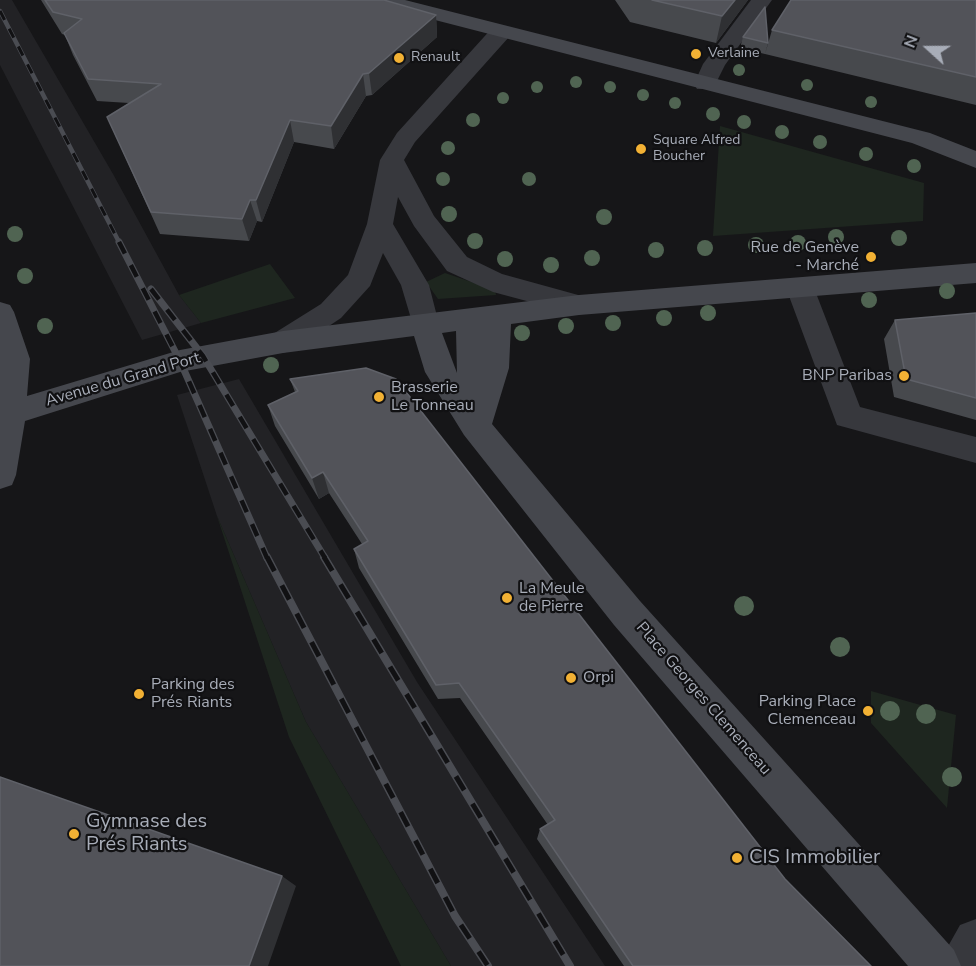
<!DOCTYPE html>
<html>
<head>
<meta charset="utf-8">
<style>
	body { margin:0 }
	#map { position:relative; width:976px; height:966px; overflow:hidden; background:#161618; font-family:"Nunito Sans",sans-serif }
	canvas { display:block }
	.north { position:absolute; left:898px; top:18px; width:60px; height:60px; -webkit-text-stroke:4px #111113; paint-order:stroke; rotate:291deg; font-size:16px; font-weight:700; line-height:24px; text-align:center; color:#a8adb8 }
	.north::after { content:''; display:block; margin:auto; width:21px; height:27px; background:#a8adb8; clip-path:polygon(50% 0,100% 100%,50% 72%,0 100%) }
</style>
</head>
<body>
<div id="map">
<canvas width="976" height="966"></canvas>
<div class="north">N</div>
</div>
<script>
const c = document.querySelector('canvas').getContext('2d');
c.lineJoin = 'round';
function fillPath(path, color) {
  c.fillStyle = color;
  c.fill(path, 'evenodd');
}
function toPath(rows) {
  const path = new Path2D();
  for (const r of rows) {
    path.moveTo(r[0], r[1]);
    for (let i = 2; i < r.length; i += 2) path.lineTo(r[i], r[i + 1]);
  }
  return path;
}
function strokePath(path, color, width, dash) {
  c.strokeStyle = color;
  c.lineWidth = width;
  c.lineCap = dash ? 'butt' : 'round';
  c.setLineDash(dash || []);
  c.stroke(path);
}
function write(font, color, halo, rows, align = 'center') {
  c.font = font + ' "Nunito Sans",sans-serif';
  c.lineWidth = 4.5;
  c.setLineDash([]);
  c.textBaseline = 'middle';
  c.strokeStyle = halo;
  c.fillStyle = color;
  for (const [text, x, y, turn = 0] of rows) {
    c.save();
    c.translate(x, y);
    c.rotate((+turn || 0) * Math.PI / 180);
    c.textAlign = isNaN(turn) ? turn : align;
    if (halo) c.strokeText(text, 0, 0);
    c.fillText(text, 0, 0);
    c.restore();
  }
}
fillPath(toPath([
	[0,0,12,0,113,174,179,295,201,323,142,340,0,65],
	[239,379,417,682,605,966,451,966,306,722,217,516,177,395]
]), '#222225');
fillPath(toPath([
	[720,126,924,183,923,221,713,236],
	[270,264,295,298,201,323,179,295],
	[445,273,495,290,496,295,438,299,426,282],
	[217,516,306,722,451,966,401,966,289,737],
	[871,691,956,715,947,808,871,723]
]), '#1e261f');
fillPath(toPath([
	[751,0,772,0,725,65,713,89,697,89,694,84,703,64,751,0],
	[501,26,509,27,512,32,509,37,415,142,404,160,434,216,467,257,502,274,589,298,593,305,589,312,579,315,493,292,447,271,414,226,398,197,393,224,429,285,439,324,435,332,425,335,415,332,401,285,383,253,370,286,341,318,293,350,283,353,273,350,268,342,273,334,321,304,348,275,367,224,380,160,397,133,493,27,501,26],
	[800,278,810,281,814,288,860,407,976,437,976,463,837,425,786,288,790,281,800,278],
	[976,919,976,966,937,966,960,925,976,919]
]), '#37383d');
fillPath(toPath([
	[370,0,405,0,930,133,976,151,976,168,912,143,373,4,370,0],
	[976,263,976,283,579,315,511,324,509,368,492,424,640,601,954,950,961,966,908,966,614,625,464,435,425,372,414,336,283,353,180,372,25,421,16,475,12,485,0,489,0,302,10,305,14,312,30,359,27,396,180,350,283,331,579,295,976,263],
	[456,331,457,373,442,333,456,331]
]), '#45474d');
const railFar2 = toPath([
	[0,11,120,244]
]);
const railFar1 = toPath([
	[119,242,180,361,267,558],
	[151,289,203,356,325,558]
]);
const rail = toPath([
	[267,557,455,916,488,966],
	[324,557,570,966]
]);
strokePath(railFar2, '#4a4c52', 4.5);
strokePath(railFar1, '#4a4c52', 7);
strokePath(rail, '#4a4c52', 8);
strokePath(railFar2, '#111113', 3, [10]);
strokePath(railFar1, '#111113', 4.5, [13]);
strokePath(rail, '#111113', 5, [16]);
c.fillStyle = '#506452';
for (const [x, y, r] of [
	[739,70,6],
	[576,82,6],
	[807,85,6],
	[537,87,6],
	[610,87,6],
	[643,95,6],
	[503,98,6],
	[871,102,6],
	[675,103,6],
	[713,114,7],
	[473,120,7],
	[744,122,7],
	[782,132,7],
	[820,142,7],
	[448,148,7],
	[866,154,7],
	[914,166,7],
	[443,179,7],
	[529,179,7],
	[449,214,8],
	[604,217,8],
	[15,234,8],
	[836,237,8],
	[899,238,8],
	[475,241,8],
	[798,243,8],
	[756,245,8],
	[705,248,8],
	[656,250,8],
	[592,258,8],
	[505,259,8],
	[551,265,8],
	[25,276,8],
	[947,291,8],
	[869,300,8],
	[708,313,8],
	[664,318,8],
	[613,323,8],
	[45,326,8],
	[566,326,8],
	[522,333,8],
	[271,365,8],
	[744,606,10],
	[840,647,10],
	[890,711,10],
	[926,714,10],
	[952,777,10]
]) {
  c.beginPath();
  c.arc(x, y, r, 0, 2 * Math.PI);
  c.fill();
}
fillPath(toPath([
	[41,0,384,0,436,15,437,37,372,95,366,96,334,149,294,142,262,222,257,221,249,241,160,234,107,117,129,103,97,101,73,55,65,35,62,34],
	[615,0,748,0,716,43,630,22],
	[976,0,976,105,765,54,772,30],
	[743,37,768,43,765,54,740,48],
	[976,313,976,420,894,397,884,339,895,320],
	[290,379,785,879,871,966,624,966,537,839,540,829,548,825,460,698,438,699,359,568,354,549,362,544,329,493,319,499,275,426,268,405,295,392]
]), '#47494d');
fillPath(toPath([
	[735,0,748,0,716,43,722,16],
	[436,15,437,37,372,95,369,73],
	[363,74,366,96,334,149,331,126],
	[290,120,294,142,262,222,256,200],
	[250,200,257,221,249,241,242,219],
	[323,472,329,493,319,499,312,478],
	[282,876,296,886,268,966,249,966]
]), '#2f3033');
const building = toPath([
	[45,0,384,0,436,15,369,73,363,74,331,126,290,120,256,200,250,200,242,219,151,212,107,117,161,84,88,79,64,33,82,19,53,12,45,0],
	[652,0,735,0,722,16,652,0],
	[791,0,976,0,976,77,772,30,791,0],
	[765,7,768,43,743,37,765,7],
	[976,313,976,398,906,379,895,320,976,313],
	[366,368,396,379,785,879,871,966,633,966,540,829,555,820,459,683,436,685,354,549,368,541,323,472,312,478,268,405,298,391,290,379,366,368],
	[0,777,282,876,249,966,0,966,0,777]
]);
fillPath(building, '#525359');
strokePath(building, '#5f6168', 1.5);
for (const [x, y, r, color] of [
	[696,54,6,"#f2b134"],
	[399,58,6,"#f2b134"],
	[641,149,6,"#f2b134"],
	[871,257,6,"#f2b134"],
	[904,376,6,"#f2b134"],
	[379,397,6,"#f2b134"],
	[507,598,6,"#f2b134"],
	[571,678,6,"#f2b134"],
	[139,694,6,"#f2b134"],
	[868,711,6,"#f2b134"],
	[74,834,6,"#f2b134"],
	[737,858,6,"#f2b134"]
]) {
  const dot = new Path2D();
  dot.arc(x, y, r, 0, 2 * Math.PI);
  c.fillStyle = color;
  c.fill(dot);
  strokePath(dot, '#111113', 2);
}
write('14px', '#a8adb8', '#111113', [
	["Verlaine",708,54],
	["Renault",411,58],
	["Square Alfred",653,141],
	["Boucher",653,157]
], 'left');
write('16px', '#a8adb8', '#111113', [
	["Rue de Genève",859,248,"right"],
	["- Marché",859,266,"right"],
	["BNP Paribas",892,376,"right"],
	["Brasserie",391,388],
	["Le Tonneau",391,406],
	["La Meule",519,589],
	["de Pierre",519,607],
	["Orpi",583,678],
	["Parking des",151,685],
	["Prés Riants",151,703],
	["Parking Place",856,702,"right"],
	["Clemenceau",856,720,"right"]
], 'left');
write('16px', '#a8adb8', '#111113', [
	["Avenue du Grand Port",123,380,-16],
	["Place Georges Clemenceau",703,699,49]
]);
write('20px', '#a8adb8', '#111113', [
	["Gymnase des",86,822],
	["Prés Riants",86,845],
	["CIS Immobilier",749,858]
], 'left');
</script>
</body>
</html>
